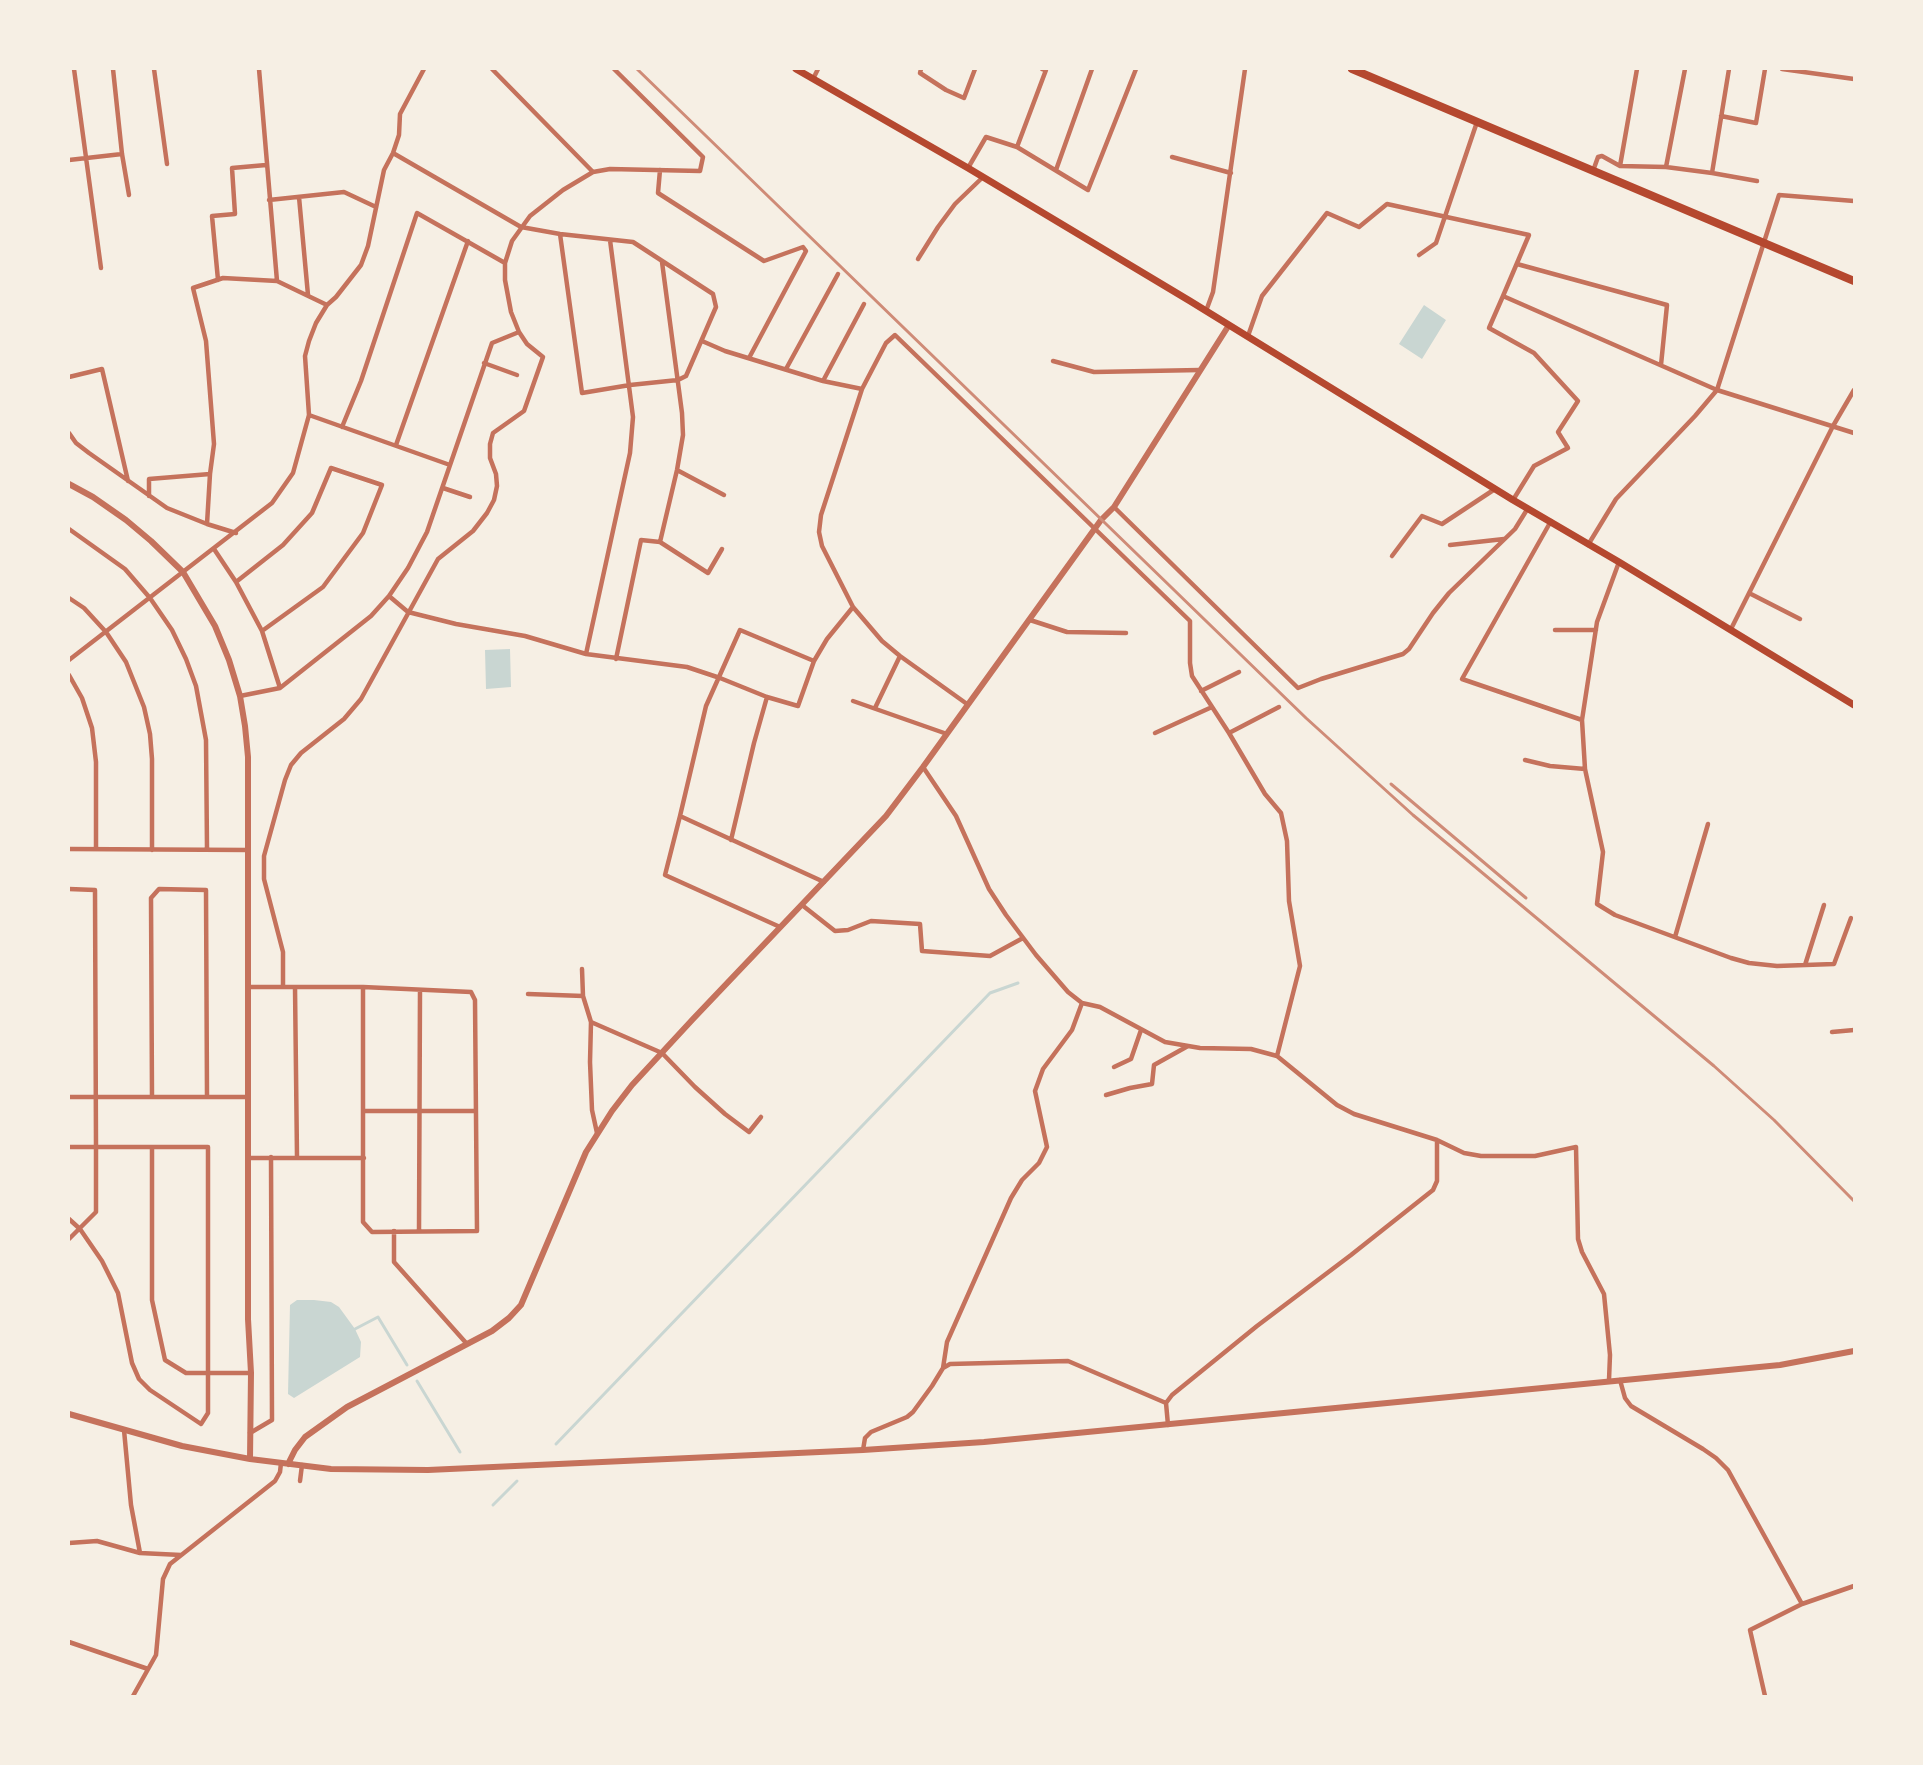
<!DOCTYPE html>
<html>
<head>
<meta charset="utf-8">
<style>
	body { margin:0 }
	#map { position:relative; width:1923px; height:1765px; overflow:hidden; background:#f6efe4; font-family:Spectral,serif }
	canvas { display:block }
	.frame { position:absolute; inset:0; border:70px solid #f6efe4; pointer-events:none }
</style>
</head>
<body>
<div id="map">
<canvas width="1923" height="1765"></canvas>
<div class="frame"></div>
</div>
<script>
const c = document.querySelector('canvas').getContext('2d');
c.lineJoin = 'round';
function fillPath(path, color) {
  c.fillStyle = color;
  c.fill(path, 'evenodd');
}
function toPath(rows) {
  const path = new Path2D();
  for (const r of rows) {
    path.moveTo(r[0], r[1]);
    for (let i = 2; i < r.length; i += 2) path.lineTo(r[i], r[i + 1]);
  }
  return path;
}
function strokePath(path, color, width, dash) {
  c.strokeStyle = color;
  c.lineWidth = width;
  c.lineCap = dash ? 'butt' : 'round';
  c.setLineDash(dash || []);
  c.stroke(path);
}
fillPath(toPath([
	[1424,305,1446,320,1422,359,1399,344],
	[510,649,511,687,486,689,485,650],
	[297,1300,314,1300,331,1302,339,1307,355,1329,361,1342,360,1357,294,1398,288,1394,290,1305]
]), '#c9d6d2');
strokePath(toPath([
	[355,1329,378,1317,407,1365],
	[417,1381,460,1452],
	[556,1444,990,993,1018,983],
	[493,1505,517,1481]
]), '#c9d6d2', 3);
strokePath(toPath([
	[74,69,101,268],
	[113,69,122,154,129,195],
	[154,69,167,164],
	[259,69,277,281],
	[492,69,593,172],
	[921,69,920,73,946,90,964,98,975,69],
	[1782,69,1854,79],
	[813,79,818,69],
	[1721,116,1756,123,1765,69],
	[1017,147,1088,190,1136,69],
	[393,153,521,227,560,234,633,242,713,294,716,307,686,376,678,380,630,385,582,393,560,234],
	[1172,157,1231,173],
	[69,160,122,154],
	[1620,166,1637,69],
	[1666,167,1712,173,1729,69],
	[968,168,986,137,1017,147,1046,70,1042,69],
	[660,170,658,193,764,261,803,247,806,251,749,358],
	[1056,170,1092,69],
	[1593,171,1598,157,1602,156,1620,166,1666,167,1685,69],
	[1712,173,1757,181],
	[299,197,308,295],
	[269,200,344,192,376,207],
	[610,240,633,417,630,453,586,654,687,667,720,678,767,697,798,706,814,661,827,639,853,607],
	[1419,255,1436,243,1477,122],
	[918,259,938,227,955,204,983,177],
	[505,263,512,241,530,216,563,190,593,172,610,169,700,171,703,157,614,69],
	[1517,264,1667,305,1661,365],
	[218,280,212,216,235,214,232,168,266,165],
	[1503,296,1489,328,1534,353,1578,401,1558,432,1568,448,1534,466,1513,500],
	[1206,311,1213,292,1245,69],
	[1248,336,1262,296,1327,213,1359,227,1387,204,1529,235,1503,296,1717,390,1854,433],
	[702,341,725,351,823,381,862,389],
	[1053,361,1094,372,1200,370],
	[484,363,517,375],
	[786,369,838,274],
	[69,377,102,369,128,481],
	[823,381,864,304],
	[309,415,450,465],
	[69,433,76,443,89,453,167,508,207,524,210,474,214,444,206,341,193,288,223,278,277,281,327,305],
	[396,445,468,241],
	[677,470,724,495],
	[443,488,470,497],
	[149,496,149,479,210,474],
	[1114,507,1298,688,1321,679,1403,654,1409,649,1433,613,1449,593,1515,529,1528,508],
	[1551,521,1462,679,1582,720],
	[207,524,236,533],
	[69,529,125,569,150,598,172,630,186,659,196,686,206,740,207,849],
	[660,542,708,573,722,549],
	[1450,545,1504,539],
	[1588,545,1616,499,1695,416,1717,390,1779,195,1854,201],
	[214,549,236,582,262,631,280,688],
	[1392,556,1422,516,1442,524,1495,489],
	[1619,562,1597,622,1582,720,1585,769,1603,852,1597,904,1615,915,1731,958,1749,963,1777,966,1834,964,1851,918],
	[236,582,283,545,312,513,331,468,382,485,363,533,323,587,262,631],
	[1749,593,1800,619],
	[389,596,408,612,456,624,525,636,586,654],
	[69,598,84,608,106,632,126,662,144,707,150,734,152,759,152,850],
	[1030,620,1067,632,1126,633],
	[1731,629,1833,426,1854,390],
	[1555,630,1596,630],
	[616,659,641,540,660,542,677,470,683,435,682,413,662,262],
	[69,660,272,503,293,473,309,415,305,356,309,341,316,323,327,305,336,297,361,265,368,246,384,170,393,153,399,135,400,114,424,69],
	[814,661,740,630,706,706,680,816,824,882],
	[69,675,82,698,92,728,96,762,96,849],
	[1201,691,1239,672],
	[240,696,280,688,371,616,389,596,408,568,427,532,492,343,519,332,511,312,505,280,505,263,417,213,361,381,342,427],
	[853,701,947,734],
	[967,704,900,656,882,641,853,607,822,546,819,532,821,515,862,389,886,343,895,335,1190,621,1190,663,1192,676,1229,733,1265,794,1281,813,1287,841,1289,901,1300,966,1277,1056],
	[875,708,900,656],
	[1155,733,1212,707],
	[1229,733,1279,707],
	[1525,760,1550,766,1585,769],
	[923,767,956,816,989,889,1006,915,1036,955,1068,992,1082,1003,1100,1007,1165,1042,1200,1048,1251,1049,1277,1056,1337,1105,1354,1114,1437,1140,1464,1153,1481,1156,1535,1156,1576,1147,1578,1239,1582,1252,1604,1294,1610,1355,1609,1380],
	[680,816,665,875,780,927],
	[731,840,754,743,767,697],
	[69,849,248,850],
	[69,889,95,890,96,1147,96,1212,69,1239],
	[802,905,835,931,848,930,871,921,920,924,922,951,990,956,1023,938],
	[1675,937,1708,824],
	[1805,965,1824,905],
	[582,969,583,996,591,1022,662,1053,695,1087,725,1114,749,1132,761,1117],
	[249,987,363,987,471,992,475,1000,477,1231,372,1232,363,1222,363,987],
	[283,987,283,952,264,879,264,856,285,780,291,765,301,753,344,719,361,699,438,559,473,531,487,513,494,500,497,486,496,474,490,458,490,444,493,433,524,411,543,357,527,344,519,332],
	[295,987,297,1157],
	[528,994,583,996],
	[591,1022,590,1062,592,1110,597,1133],
	[1832,1032,1854,1030],
	[1114,1067,1131,1059,1141,1030],
	[1106,1095,1130,1088,1152,1084,1154,1065,1188,1046],
	[69,1097,248,1097],
	[152,1097,151,898,159,889,206,890,207,1097],
	[363,1111,476,1111],
	[69,1147,208,1147,208,1413,201,1424,150,1390,139,1379,132,1363,118,1293,102,1261,80,1229,69,1219],
	[152,1147,152,1300,165,1360,186,1373,251,1373],
	[248,1158,364,1158],
	[394,1231,394,1262,467,1344],
	[419,1231,420,990],
	[943,1368,950,1364,1068,1361,1166,1403],
	[1620,1380,1625,1398,1631,1406,1703,1449,1716,1458,1728,1470,1802,1604],
	[1168,1425,1166,1403,1172,1395,1257,1326,1351,1255,1433,1190,1437,1181,1437,1140],
	[124,1430,131,1505,140,1553,181,1555],
	[250,1433,272,1420,271,1157],
	[863,1450,865,1438,871,1432,907,1417,913,1412,932,1386,943,1368,947,1342,1011,1198,1022,1180,1039,1163,1047,1147,1035,1091,1043,1069,1072,1030,1082,1003],
	[300,1481,302,1465],
	[69,1543,97,1541,140,1553],
	[69,1642,148,1669],
	[133,1696,156,1655,163,1579,170,1564,275,1481,280,1472,281,1463],
	[1765,1696,1750,1630,1802,1604,1854,1586]
]), '#c5725c', 4.5);
strokePath(toPath([
	[69,484,93,497,126,520,151,541,183,572,215,626,229,660,240,696,245,726,248,757,248,1319,251,1373,250,1459],
	[69,1414,182,1446,250,1459,331,1469,428,1470,863,1450,984,1442,1780,1365,1854,1351],
	[288,1464,295,1450,305,1437,347,1407,492,1331,509,1318,521,1305,586,1152,612,1111,632,1085,693,1019,886,816,923,767,1101,520,1114,507,1229,325]
]), '#c5725c', 6);
strokePath(toPath([
	[796,69,968,168,1190,301,1513,500,1619,562,1854,705]
]), '#b5482f', 7);
strokePath(toPath([
	[1352,69,1854,281]
]), '#b5482f', 8);
strokePath(toPath([
	[637,69,1306,718,1413,815,1714,1066,1774,1120,1854,1201],
	[1391,784,1526,898]
]), '#cf8b77', 3);
</script>
</body>
</html>
